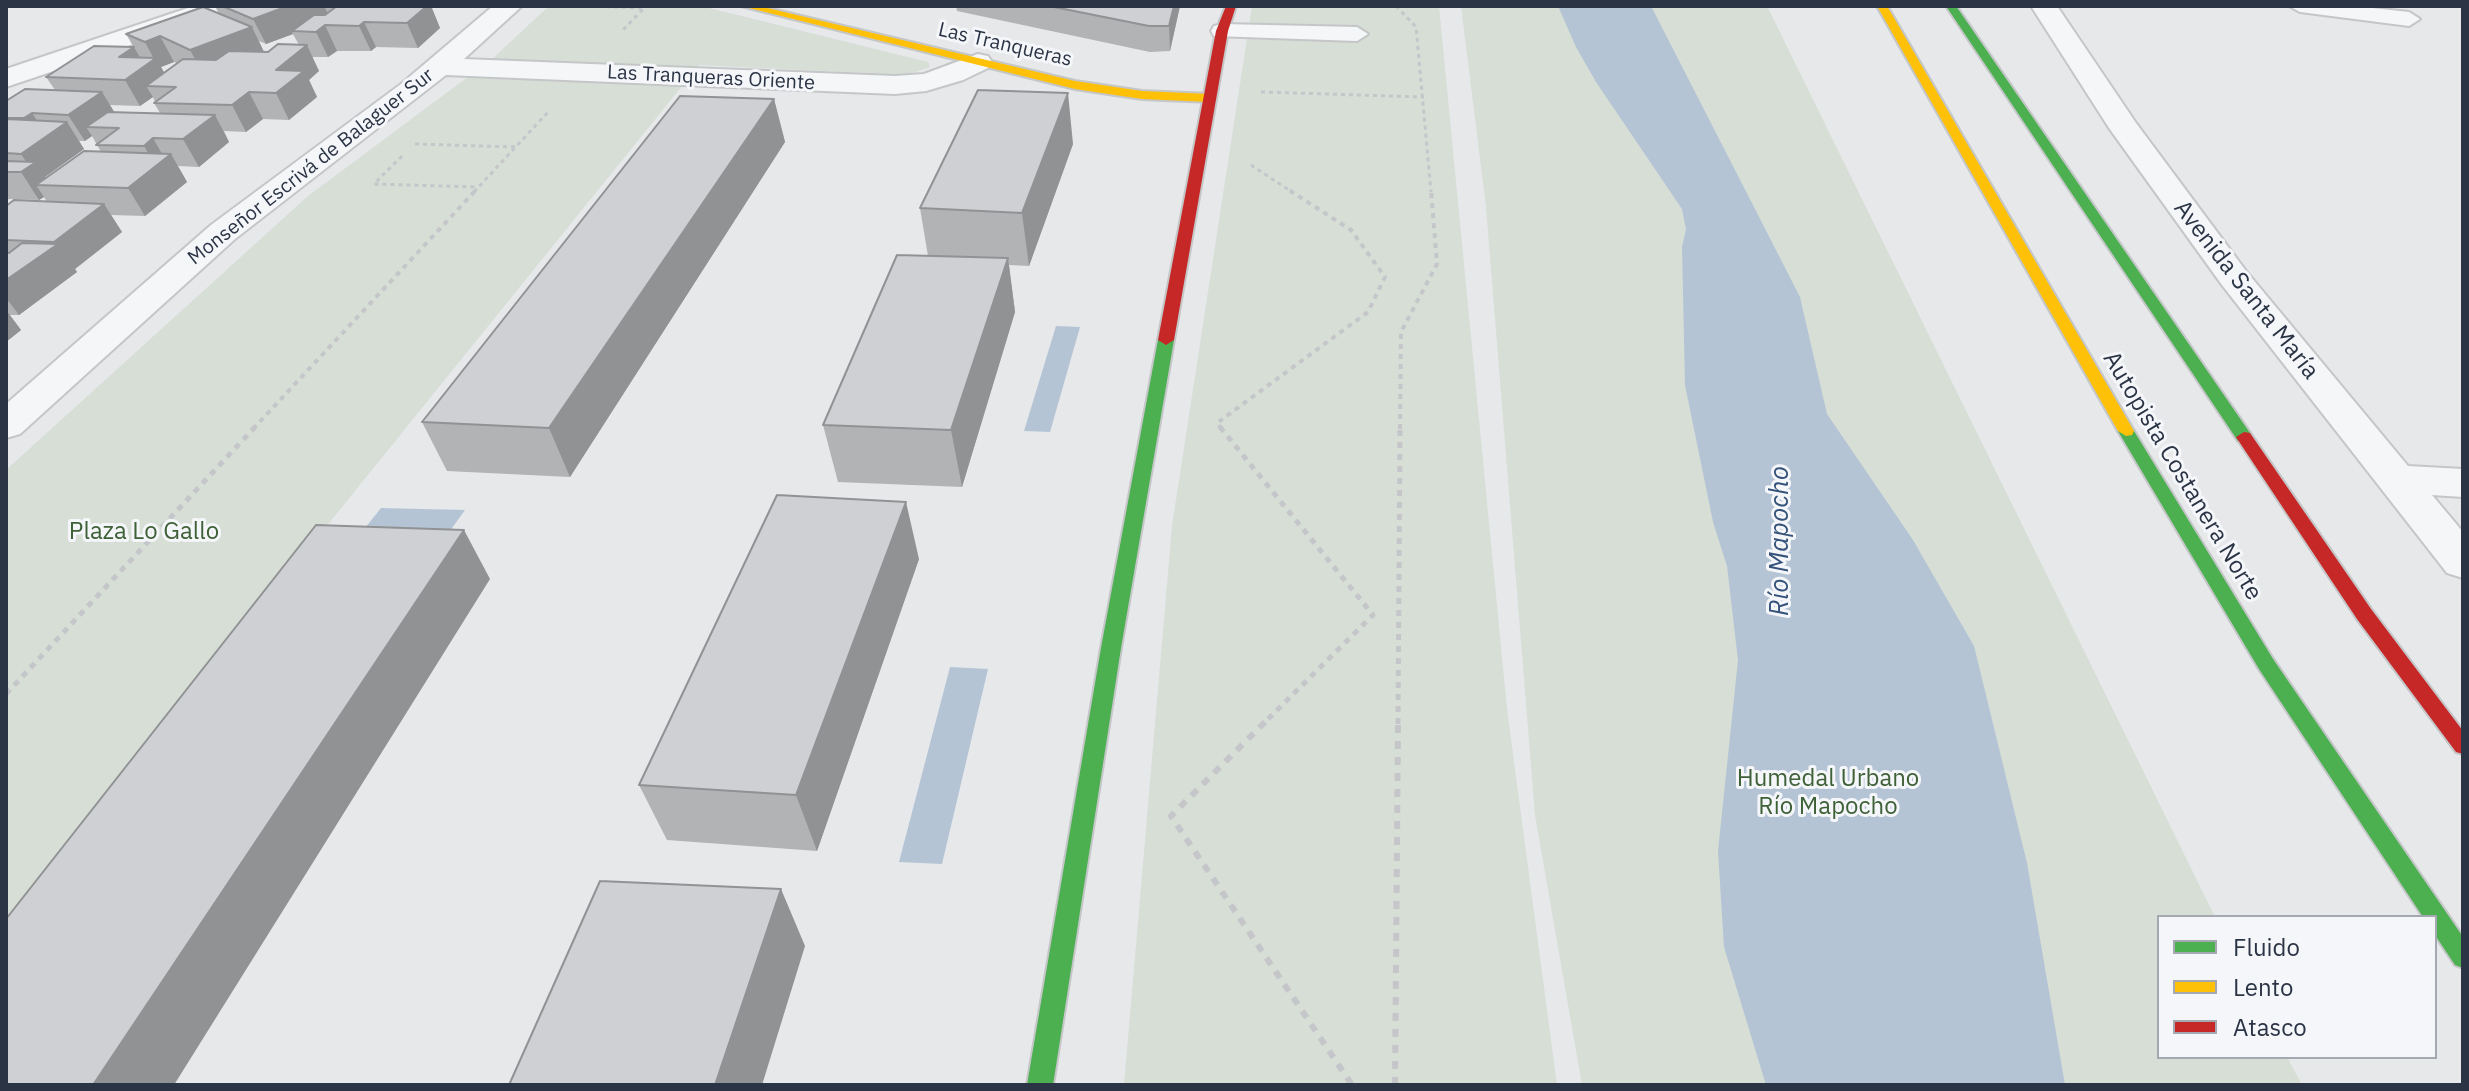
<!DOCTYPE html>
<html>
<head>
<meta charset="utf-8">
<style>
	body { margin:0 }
	#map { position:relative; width:2469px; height:1091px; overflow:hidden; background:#e6e8ea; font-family:"IBM Plex Sans",sans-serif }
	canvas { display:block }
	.frame { position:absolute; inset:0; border:8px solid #2b3445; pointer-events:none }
	.legend { position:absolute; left:2157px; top:915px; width:280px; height:144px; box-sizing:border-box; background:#f4f6f9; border:2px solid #a4a8b1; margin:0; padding:10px 14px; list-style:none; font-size:24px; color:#2b3445 }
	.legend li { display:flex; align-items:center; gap:16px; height:40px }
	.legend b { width:40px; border:2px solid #a4a8b1 }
</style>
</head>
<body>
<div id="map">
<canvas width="2469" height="1091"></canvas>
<div class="frame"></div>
<ul class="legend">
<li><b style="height:10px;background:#4caf50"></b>Fluido</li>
<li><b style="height:10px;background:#ffc107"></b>Lento</li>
<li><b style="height:10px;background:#c62828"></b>Atasco</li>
</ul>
</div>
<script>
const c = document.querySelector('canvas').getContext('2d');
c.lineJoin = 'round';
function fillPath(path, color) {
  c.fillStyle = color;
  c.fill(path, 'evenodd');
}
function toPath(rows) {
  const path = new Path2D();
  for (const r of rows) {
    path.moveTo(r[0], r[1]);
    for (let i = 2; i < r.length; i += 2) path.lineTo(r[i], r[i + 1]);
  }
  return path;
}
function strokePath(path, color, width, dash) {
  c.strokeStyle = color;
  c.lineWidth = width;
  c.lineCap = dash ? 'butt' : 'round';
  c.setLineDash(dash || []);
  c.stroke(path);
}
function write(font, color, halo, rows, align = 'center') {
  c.font = font + ' "IBM Plex Sans",sans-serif';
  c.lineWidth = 6;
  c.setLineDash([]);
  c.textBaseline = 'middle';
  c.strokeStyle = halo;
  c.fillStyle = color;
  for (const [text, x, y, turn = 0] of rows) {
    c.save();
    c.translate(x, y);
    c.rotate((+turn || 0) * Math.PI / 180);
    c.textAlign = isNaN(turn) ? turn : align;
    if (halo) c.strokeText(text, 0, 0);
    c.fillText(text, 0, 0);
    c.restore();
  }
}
fillPath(toPath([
	[549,6,701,6,928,62,930,67,906,75,699,65,6,923,6,470,308,196,492,59],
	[1252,6,1439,6,1507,709,1557,1085,1124,1085,1172,526],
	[1461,6,1767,6,2215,917,2159,917,2159,1057,2287,1057,2302,1085,1582,1085,1535,815,1486,207]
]), '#d6ded6');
fillPath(toPath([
	[1558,6,1651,6,1800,297,1827,414,1913,540,1974,646,2027,863,2065,1085,1766,1085,1724,947,1718,851,1738,660,1727,566,1713,522,1685,385,1682,247,1686,229,1682,209,1596,82,1576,47],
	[1056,326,1080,327,1050,432,1024,431],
	[381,508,465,510,447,535,361,533],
	[950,667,988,669,942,864,899,862]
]), '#b4c4d5');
const lane = toPath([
	[2289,6,2354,6,2409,12,2420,19,2409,26,2300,12,2289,6],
	[1222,24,1357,27,1368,34,1357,41,1214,36,1211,31,1214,26,1222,24]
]);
const street = toPath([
	[194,6,233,6,229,12,6,87,6,69,194,6],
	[493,6,522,6,464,59,895,76,924,74,978,54,988,56,992,62,988,68,963,80,926,91,895,94,446,75,235,239,20,434,6,438,6,404,211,225,401,84,493,6],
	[2031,6,2057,6,2136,123,2246,271,2408,466,2463,469,2463,497,2432,495,2463,532,2463,578,2447,573,2222,285,2109,128,2031,6]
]);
const fast = toPath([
	[1946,6,1956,6,2250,433,2252,437,2250,441,2238,441,1946,6],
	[1166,335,1174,340,1121,648,1053,1085,1027,1085,1101,648,1158,340,1166,335],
	[2126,426,2134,431,2273,659,2463,937,2463,968,2455,965,2435,935,2435,917,2423,917,2259,669,2118,431,2126,426]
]);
const slow = toPath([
	[741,6,759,6,1075,81,1142,91,1210,94,1216,98,1210,102,1142,99,1075,89,741,6],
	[1877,6,1887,6,2134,431,2132,435,2126,436,2118,431,1877,6]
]);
const jam = toPath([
	[1226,6,1236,6,1228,31,1174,340,1166,345,1158,340,1216,31,1226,6],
	[2244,432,2250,433,2371,609,2463,731,2463,754,2456,752,2357,619,2236,437,2244,432]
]);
strokePath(lane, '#c4c6c8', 4);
strokePath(street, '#c4c6c8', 4);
strokePath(fast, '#c4c6c8', 4);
strokePath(slow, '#c4c6c8', 4);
strokePath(jam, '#c4c6c8', 4);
strokePath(toPath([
	[590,6,644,8,622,31],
	[1396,6,1416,27,1431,192],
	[1261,92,1424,97],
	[415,144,516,147],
	[402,156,374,184,477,187],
	[1251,165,1292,192],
	[474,192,548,112]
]), '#c5c6ca', 3, [4, 4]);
strokePath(toPath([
	[253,429,476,190],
	[1222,429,1217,423,1368,312,1385,277,1351,230,1289,190],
	[1400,429,1401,332,1437,264,1431,190]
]), '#c5c6ca', 4, [5, 5]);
strokePath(toPath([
	[1220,427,1373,615,1263,724],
	[6,694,255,427],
	[1398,724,1400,427]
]), '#c5c6ca', 5, [6, 6]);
strokePath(toPath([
	[1265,722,1171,816,1352,1085],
	[1395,1085,1398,722]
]), '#c5c6ca', 6, [8, 8]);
fillPath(lane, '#f5f6f7');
fillPath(street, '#f5f6f7');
fillPath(fast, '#4caf50');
fillPath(slow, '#ffc107');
fillPath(jam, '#c62828');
fillPath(toPath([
	[215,6,455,6,453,7,432,8,440,28,418,48,376,47,371,51,337,51,328,57,312,57,319,71,309,80,317,97,289,120,263,119,246,132,224,131,229,142,199,167,178,166,187,182,145,216,111,215,122,232,75,269,77,272,19,315,10,315,21,330,6,342,6,206,47,202,44,197,39,200,9,199,6,201,6,101,55,90,46,77,134,47,140,58,126,34,219,14],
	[293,34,299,45,264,52,259,41,266,44],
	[174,62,177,63,164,73,161,67],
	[153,97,155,102,154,103,160,113,114,112,110,105,140,106],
	[92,136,101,152,46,178,45,177,84,149,79,141,85,141],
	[956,6,1180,6,1170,51,1150,52,957,11],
	[774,99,785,142,570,477,447,471,422,422],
	[1073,144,1029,266,1009,265,1015,312,962,487,838,482,823,425,928,256,920,208],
	[919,559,817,851,667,840,639,785]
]), '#b1b3b5');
fillPath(toPath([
	[288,6,324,6,331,19,292,31,293,34,266,44,253,19],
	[427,6,431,6,440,28,418,48,407,23],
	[1174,6,1180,6,1170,51,1169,26],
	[364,22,376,47,371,51,359,26],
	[325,25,337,51,328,57,316,32],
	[252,27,264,52,204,75,190,50],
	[160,36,174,62,161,67,171,84,146,86,153,97,140,106,125,80,119,57,134,47,145,66,154,59,145,42],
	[307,45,319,71,309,80,317,97,289,120,276,93,276,70],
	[102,92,118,118,86,127,92,136,85,141,68,115],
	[249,92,263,119,246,132,232,105],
	[1068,93,1073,144,1029,266,1022,213],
	[774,99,785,142,570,477,549,428],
	[32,113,47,136,67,122,84,149,45,177,52,186,36,185,44,197,39,200,21,172,29,166,21,154,39,141,24,118],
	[215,115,229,142,199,167,183,139],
	[153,138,165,159,171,154,187,182,145,216,128,188,156,166,144,146],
	[104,204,122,232,75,269,77,272,19,315,6,298,6,280,56,245,54,242],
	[1008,258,1015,312,962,487,951,430],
	[6,310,21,330,6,342],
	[906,502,919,559,817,851,796,795],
	[464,530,490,579,174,1085,93,1085],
	[781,889,805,946,762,1085,715,1085]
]), '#909294');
const building = toPath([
	[222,6,288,6,253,19,222,6],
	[337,6,427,6,407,23,364,22,359,26,325,25,316,32,292,31,314,15,325,15,337,6],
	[1049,6,1174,6,1169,26,1149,26,1049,6],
	[203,7,252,27,190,50,160,36,145,42,126,34,203,7],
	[278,44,307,45,276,70,304,71,276,93,249,92,232,105,154,103,176,87,146,86,183,59,216,60,229,51,268,52,278,44],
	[94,46,134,47,119,57,156,58,125,80,46,77,94,46],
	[25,89,102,92,68,115,32,113,24,118,6,118,6,101,25,89],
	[978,90,1068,93,1022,213,920,208,978,90],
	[680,96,774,99,549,428,422,422,680,96],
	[108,112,215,115,183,139,153,138,144,146,96,145,119,128,86,127,108,112],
	[6,119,67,122,21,154,6,153,6,119],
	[84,151,171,154,128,188,36,185,84,151],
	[6,161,36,162,21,172,6,172,6,161],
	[14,200,104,204,54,242,6,240,6,206,14,200],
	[22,243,58,244,6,280,6,252,9,253,22,243],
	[897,255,1008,258,951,430,823,425,897,255],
	[777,495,906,502,796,795,639,785,777,495],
	[316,525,464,530,93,1085,6,1085,6,919,316,525],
	[600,881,781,889,715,1085,509,1085,600,881]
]);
fillPath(building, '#ced0d3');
strokePath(building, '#909294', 2);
write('20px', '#2b3445', '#f4f6f9', [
	["Las Tranqueras",1005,45,13],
	["Las Tranqueras Oriente",711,78,3],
	["Monseñor Escrivá de Balaguer Sur",311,167,-38]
]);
write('24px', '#2b3445', '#f4f6f9', [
	["Avenida Santa María",2246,290,52],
	["Autopista Costanera Norte",2182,476,59]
]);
write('24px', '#3f6138', '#f4f6f9', [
	["Plaza Lo Gallo",144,532],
	["Humedal Urbano",1828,779],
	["Río Mapocho",1828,807]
]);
write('italic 26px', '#34527a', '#f4f6f9', [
	["Río Mapocho",1780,541,-90]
]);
</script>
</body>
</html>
